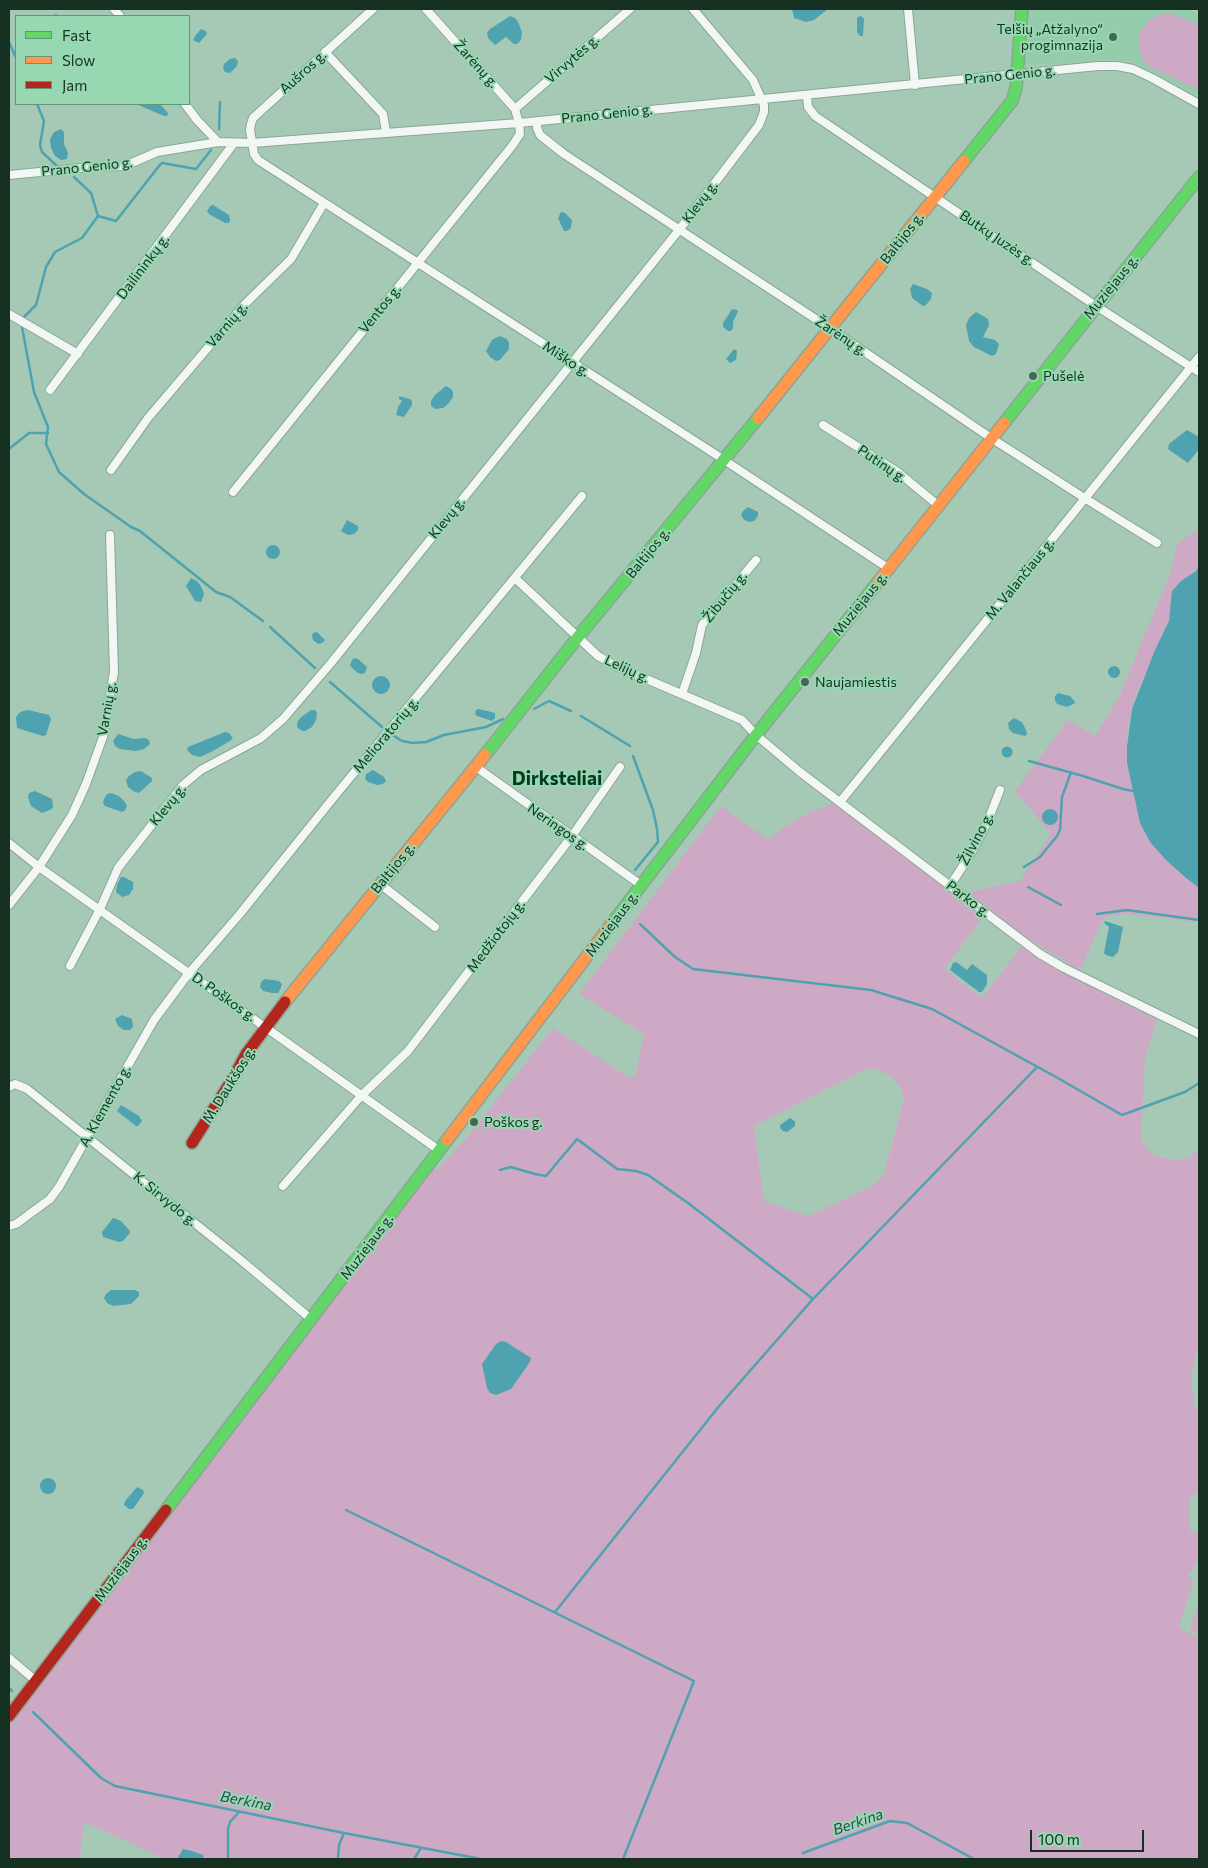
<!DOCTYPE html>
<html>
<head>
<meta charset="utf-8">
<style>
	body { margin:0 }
	#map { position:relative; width:1208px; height:1868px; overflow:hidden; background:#a6c9b5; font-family:Commissioner,sans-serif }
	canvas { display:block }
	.frame { position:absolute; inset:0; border:10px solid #163022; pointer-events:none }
	.legend { position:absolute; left:15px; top:15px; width:175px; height:90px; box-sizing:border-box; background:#97d8b2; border:1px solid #639578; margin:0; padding:6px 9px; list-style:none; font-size:15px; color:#163022 }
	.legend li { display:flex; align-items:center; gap:10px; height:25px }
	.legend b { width:25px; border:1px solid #639578 }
	.scale { position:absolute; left:1030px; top:1830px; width:114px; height:22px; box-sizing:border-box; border:2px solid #163022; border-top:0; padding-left:6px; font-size:15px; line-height:18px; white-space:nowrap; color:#163022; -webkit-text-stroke:4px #97d8b2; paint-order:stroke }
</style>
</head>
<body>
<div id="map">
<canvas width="1208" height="1868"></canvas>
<div class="frame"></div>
<ul class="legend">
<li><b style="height:6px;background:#63d668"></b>Fast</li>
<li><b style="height:6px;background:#ff974d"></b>Slow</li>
<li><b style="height:6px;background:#b3261e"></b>Jam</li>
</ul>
<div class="scale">100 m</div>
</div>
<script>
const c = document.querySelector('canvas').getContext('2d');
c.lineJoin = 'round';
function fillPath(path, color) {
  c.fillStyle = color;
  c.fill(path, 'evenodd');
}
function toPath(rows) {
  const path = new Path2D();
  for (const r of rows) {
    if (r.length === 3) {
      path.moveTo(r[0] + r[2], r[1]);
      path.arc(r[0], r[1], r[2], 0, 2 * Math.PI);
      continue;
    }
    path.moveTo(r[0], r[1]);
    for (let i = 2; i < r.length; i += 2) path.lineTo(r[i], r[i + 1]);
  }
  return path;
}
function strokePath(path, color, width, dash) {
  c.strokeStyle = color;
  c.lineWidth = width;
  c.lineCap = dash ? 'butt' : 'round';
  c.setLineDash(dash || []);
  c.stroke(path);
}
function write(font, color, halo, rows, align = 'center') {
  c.font = font + ' Commissioner,sans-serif';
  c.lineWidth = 4;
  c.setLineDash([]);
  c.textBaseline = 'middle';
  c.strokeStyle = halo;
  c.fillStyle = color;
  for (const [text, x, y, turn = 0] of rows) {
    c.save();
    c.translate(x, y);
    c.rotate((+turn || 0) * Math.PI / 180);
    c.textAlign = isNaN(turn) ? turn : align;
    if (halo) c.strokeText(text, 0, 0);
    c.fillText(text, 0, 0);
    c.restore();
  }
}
fillPath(toPath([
	[1029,9,1187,9,1199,15,1199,96,1133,62,1119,60,1023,65]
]), '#94ccac');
fillPath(toPath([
	[1162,14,1172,14,1199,25,1199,90,1150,67,1142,59,1138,42,1139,34,1148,21],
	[1199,528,1199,566,1196,571,1181,581,1172,591,1169,621,1134,700,1128,725,1127,763,1140,823,1150,842,1185,877,1199,888,1199,922,1126,914,1104,917,1080,970,1027,939,966,893,1020,881,1051,834,1015,791,1068,720,1095,736,1119,697,1170,574,1178,543],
	[834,803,984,916,944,969,982,998,1023,945,1041,958,1062,972,1157,1020,1145,1058,1141,1140,1151,1154,1175,1161,1189,1158,1199,1148,1199,1346,1195,1357,1191,1380,1194,1405,1199,1414,1199,1491,1189,1498,1190,1533,1199,1531,1199,1560,1188,1575,1193,1582,1179,1628,1199,1638,1199,1859,204,1859,203,1855,188,1849,181,1851,177,1859,158,1859,159,1856,84,1822,80,1859,9,1859,9,1725,299,1345,431,1168,436,1171,465,1140,553,1028,628,1077,632,1077,636,1073,644,1034,579,994,721,806,768,840,783,828,808,813],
	[867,1069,876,1069,890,1076,899,1085,904,1098,884,1175,874,1185,808,1216,764,1201,754,1126],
	[1199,1602,1199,1634,1198,1635,1190,1630]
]), '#cea9c6');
fillPath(toPath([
	[792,9,828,9,814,20,806,22,794,18],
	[510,16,515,18,518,22,522,32,521,40,517,44,514,44,506,37,495,45,488,38,487,33,490,29],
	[860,16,864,18,863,36,860,36,857,32,857,18],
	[201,29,206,31,207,34,199,43,193,40,195,36],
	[235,58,238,61,237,66,230,73,225,72,223,68,224,64,230,59],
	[136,104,160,104,168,113,167,116,164,116],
	[61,129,64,132,64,144,68,153,67,159,61,160,55,156,51,148,50,139,54,132],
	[213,205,229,215,230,220,229,223,225,223,209,214,207,211,210,206],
	[561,212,565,213,572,220,571,228,567,231,564,231,558,218],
	[913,284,927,289,932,293,931,299,926,305,923,306,912,298,910,289],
	[732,309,737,310,738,311,733,322,733,328,731,331,728,331,723,327,723,323],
	[976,312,988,319,989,325,983,337,995,340,999,344,996,354,992,356,974,347,969,341,966,325,969,318],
	[500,336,507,339,509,343,509,349,500,360,496,361,490,357,486,351,492,340],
	[734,349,737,351,736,360,730,363,726,359],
	[446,386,451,389,453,392,453,397,449,403,443,408,435,409,431,406,431,401,435,395],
	[399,396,410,399,412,401,412,405,404,417,396,415,398,407,402,401,399,399],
	[1187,430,1199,437,1199,449,1188,463,1168,449,1169,444],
	[748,507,758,512,758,516,754,521,750,522,744,520,741,515,743,511],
	[347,520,358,526,358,530,354,534,348,535,341,531],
	[273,552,7],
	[1199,566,1199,888,1185,877,1166,860,1150,842,1140,823,1127,763,1127,747,1132,709,1155,650,1169,621,1172,591,1181,581,1196,571],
	[191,578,197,581,202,588,204,594,201,602,195,601,186,586],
	[317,632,325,640,322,643,318,644,313,640,312,636,313,633],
	[354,658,358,659,367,667,365,673,361,674,358,673,350,666,352,660],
	[1114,672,6],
	[381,685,9],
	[1058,693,1070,696,1075,702,1075,703,1067,707,1057,704,1055,700,1055,696],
	[479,709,495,713,495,718,492,721,477,716,475,714,476,710],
	[28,710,49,715,51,719,46,735,43,736,17,728,16,717,20,712],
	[311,710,315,710,317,713,316,720,312,727,305,731,302,731,297,727,297,723,300,718],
	[1014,718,1022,722,1026,730,1027,734,1025,736,1013,733,1009,729,1008,723],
	[225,732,229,733,233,738,230,741,211,752,200,757,192,755,187,750,188,747],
	[118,734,134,739,145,738,149,740,150,744,144,749,136,751,120,749,115,746,113,741],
	[1007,752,5.5],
	[373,770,384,777,386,781,383,784,377,785,368,782,365,779,366,774],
	[141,771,152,778,152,781,139,793,133,791,128,787,126,780,129,776,135,772],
	[35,791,52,799,53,806,52,809,42,813,31,806,28,797,29,793],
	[111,793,119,796,125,802,127,806,125,810,122,812,105,806,103,803,104,799,107,794],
	[1050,817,8],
	[121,877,124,877,133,882,133,889,129,895,122,897,116,892,117,885],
	[1105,921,1123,927,1118,952,1113,957,1106,955,1104,953,1109,927,1104,923],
	[956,962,967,970,972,964,987,975,987,984,982,992,979,992,950,970,953,963],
	[265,979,279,981,282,984,280,990,278,993,272,993,263,991,260,987,261,982],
	[122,1015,132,1019,133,1027,130,1030,124,1030,118,1026,115,1019],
	[121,1105,139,1116,142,1121,138,1126,136,1126,117,1111],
	[790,1118,795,1121,795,1126,787,1132,783,1131,780,1128,780,1125],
	[113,1218,121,1221,130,1231,130,1233,123,1241,119,1242,103,1237,102,1232],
	[111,1290,135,1290,139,1292,139,1296,131,1304,113,1306,107,1303,104,1298,106,1294],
	[501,1341,506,1342,531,1358,530,1362,511,1389,496,1395,490,1393,487,1388,482,1364,496,1344],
	[48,1486,8],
	[137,1487,143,1490,144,1493,133,1509,129,1509,124,1505,125,1501],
	[183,1849,192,1851,203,1855,204,1859,177,1859]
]), '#4fa2af');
strokePath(toPath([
	[55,16,56,15],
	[9,42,16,58],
	[37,104,44,121,40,145,42,152,57,166],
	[219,129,220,102],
	[98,216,116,221,159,166,162,163,196,169,211,150],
	[24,317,36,305,46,267,55,252,82,238,98,216,91,193,74,177],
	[22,327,34,392,48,427,46,444,59,472,84,494,131,527,140,531,216,592,230,597,263,621],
	[9,449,29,433,48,433],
	[270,627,315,668],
	[330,682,382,727],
	[534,709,549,701,571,711],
	[581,716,630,746],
	[391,734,402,741,413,743,426,742,444,735,486,727,503,719],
	[633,756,653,810,657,829,658,842,635,870],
	[1029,761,1083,776,1123,789,1133,791],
	[1024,867,1040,857,1057,836,1060,830,1062,797,1071,772],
	[1028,887,1061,905],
	[1097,914,1127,910,1199,920],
	[640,924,675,957,693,969,871,990,932,1009,1056,1077,1122,1115,1185,1092,1199,1083],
	[500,1170,511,1167,535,1174,546,1176,577,1139,617,1169,636,1171,648,1175,688,1203,813,1299,1037,1067],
	[346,1510,694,1681,623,1859],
	[555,1612,720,1405,813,1299],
	[9,1688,12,1691],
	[33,1712,101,1778,115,1786,344,1833,481,1859],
	[803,1853,890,1821,907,1823,974,1859],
	[228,1859,228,1829,230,1822,239,1812],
	[338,1859,339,1845,344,1833],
	[414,1859,421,1848]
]), '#4fa2af', 2.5);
const street = toPath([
	[114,9,120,16],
	[373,9,253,118,251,124,250,130,254,154,258,160,715,454,888,568],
	[908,9,915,85],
	[325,52,383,114,386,132],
	[807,95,808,107,815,116,1096,306,1199,372],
	[185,104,197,120,218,142],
	[515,109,630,9],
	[537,121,537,128,540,135,564,154,831,329,991,438,1086,499,1157,543],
	[9,175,91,167,125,166,157,152,218,142,252,143,519,123,1098,66,1117,66,1133,69,1152,78,1199,104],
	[9,314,78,354],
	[50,390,234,143],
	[823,425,899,473,939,506],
	[111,470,148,418,245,304,291,259,324,203],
	[233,492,512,146,520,134,519,123,515,109,426,9],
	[515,578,598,656,616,666,742,720,756,735,800,772,1040,954,1064,968,1199,1034],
	[682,694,696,653,702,625,756,560],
	[476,767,641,885],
	[840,802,1199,357],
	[9,843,39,867,440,1151],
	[380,884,435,927],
	[950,886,973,850,987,823,1000,790],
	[9,905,39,867,72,815,86,784,103,737,114,672,110,535],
	[70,966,100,909,118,868,183,785,201,770,261,738,283,719,331,663,572,363,679,230,759,125,764,112,764,105,753,80,693,9],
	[9,1087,15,1084,27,1089,242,1261,311,1319],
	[283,1186,361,1096,408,1051,572,836,620,767],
	[9,1226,16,1224,50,1199,59,1187,154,1020,189,973,239,915,334,797,582,496],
	[9,1658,36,1681]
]);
const fast = toPath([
	[964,161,1012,101,1016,88,1022,9],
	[1004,423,1199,177],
	[485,755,578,637,758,418],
	[610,926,756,735,878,582],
	[166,1510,447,1140]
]);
const slow = toPath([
	[758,418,964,161],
	[878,582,1004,423],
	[285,1002,485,755],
	[447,1140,610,926]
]);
const jam = toPath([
	[192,1143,232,1080,246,1054,285,1002],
	[9,1716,166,1510]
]);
strokePath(street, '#8aa696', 10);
strokePath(fast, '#8aa696', 14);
strokePath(slow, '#8aa696', 14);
strokePath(jam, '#8aa696', 14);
strokePath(street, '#f2f7f4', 8);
strokePath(fast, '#63d668', 11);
strokePath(slow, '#ff974d', 11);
strokePath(jam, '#b3261e', 11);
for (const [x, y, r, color] of [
	[1113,37,5,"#486655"],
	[1033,376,5,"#486655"],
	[805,682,5,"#486655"],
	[474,1122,5,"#486655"]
]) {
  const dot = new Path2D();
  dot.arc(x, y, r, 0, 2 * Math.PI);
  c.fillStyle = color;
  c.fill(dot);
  strokePath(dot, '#97d8b2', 2);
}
write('14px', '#163022', '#97d8b2', [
	["Telšių „Atžalyno“",1103,29,"right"],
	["progimnazija",1103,45,"right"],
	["Pušelė",1043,376],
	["Naujamiestis",815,682],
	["Poškos g.",484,1122]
], 'left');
write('14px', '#163022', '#97d8b2', [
	["Virvytės g.",572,59,-41],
	["Žarėnų g.",476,64,48],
	["Aušros g.",303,72,-42],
	["Prano Genio g.",1010,75,-6],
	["Prano Genio g.",607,114,-6],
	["Prano Genio g.",87,167,-6],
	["Klevų g.",700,202,-53],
	["Baltijos g.",902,238,-52],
	["Butkų Juzės g.",997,238,34],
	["Dailininkų g.",143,267,-53],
	["Muziejaus g.",1111,287,-51],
	["Ventos g.",380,309,-51],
	["Varnių g.",227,325,-49],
	["Žarėnų g.",841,336,34],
	["Miško g.",566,359,33],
	["Putinų g.",882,464,34],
	["Klevų g.",447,518,-51],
	["Baltijos g.",648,553,-51],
	["M. Valančiaus g.",1020,579,-51],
	["Žibučių g.",725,597,-51],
	["Muziejaus g.",860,604,-51],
	["Lelijų g.",627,669,25],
	["Varnių g.",107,709,-80],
	["Melioratorių g.",386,735,-50],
	["Klevų g.",168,805,-51],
	["Neringos g.",558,827,35],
	["Žilvino g.",976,839,-62],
	["Baltijos g.",393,868,-51],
	["Parko g.",968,899,37],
	["Muziejaus g.",612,924,-53],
	["Medžiotojų g.",496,936,-53],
	["D. Poškos g.",224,997,35],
	["M. Daukšos g.",229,1085,-58],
	["A. Klemento g.",105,1106,-61],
	["K. Sirvydo g.",165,1199,39],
	["Muziejaus g.",367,1247,-53],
	["Muziejaus g.",121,1569,-53]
]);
write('italic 15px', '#2c4b53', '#97d8b2', [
	["Berkina",246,1801,11],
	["Berkina",858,1822,-19]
]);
write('bold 19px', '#043922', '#97d8b2', [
	["Dirksteliai",557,779]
]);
</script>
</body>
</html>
